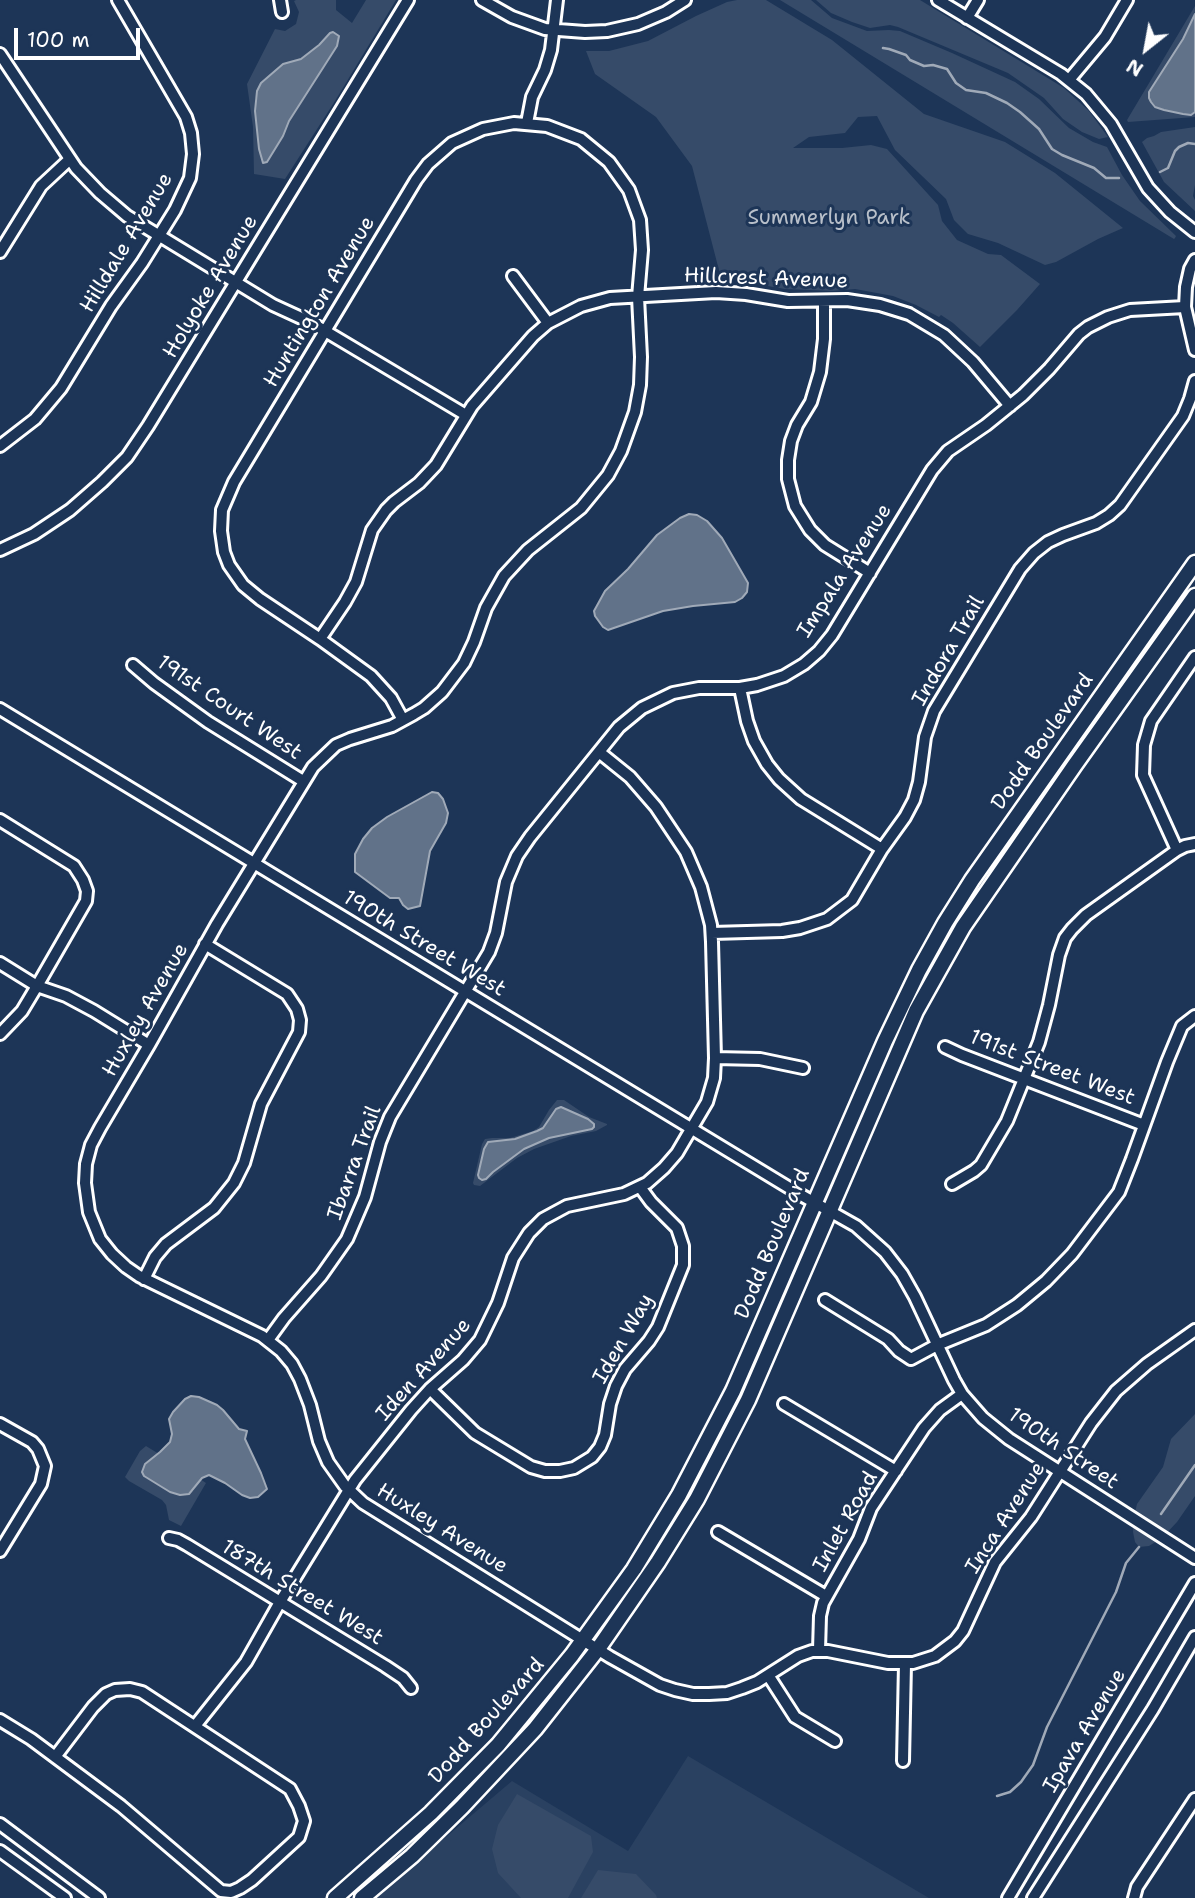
<!DOCTYPE html>
<html>
<head>
<meta charset="utf-8">
<style>
	body { margin:0 }
	#map { position:relative; width:1195px; height:1898px; overflow:hidden; background:#1d3557; font-family:"Shantell Sans",sans-serif }
	canvas { display:block }
	.north { position:absolute; left:1111px; top:14px; width:70px; height:70px; -webkit-text-stroke:5px #1d3557; paint-order:stroke; rotate:211deg; font-size:19px; font-weight:700; line-height:28px; text-align:center; color:#fff }
	.north::after { content:''; display:block; margin:auto; width:24px; height:32px; background:#fff; clip-path:polygon(50% 0,100% 100%,50% 72%,0 100%) }
	.scale { position:absolute; left:14px; top:28px; width:126px; height:32px; box-sizing:border-box; border:4px solid #fff; border-top:0; padding-left:9px; font-size:21px; line-height:24px; white-space:nowrap; color:#fff; -webkit-text-stroke:5px #1d3557; paint-order:stroke }
</style>
</head>
<body>
<div id="map">
<canvas width="1195" height="1898"></canvas>
<div class="north">N</div>
<div class="scale">100 m</div>
</div>
<script>
const c = document.querySelector('canvas').getContext('2d');
c.lineJoin = 'round';
function fillPath(path, color) {
  c.fillStyle = color;
  c.fill(path, 'evenodd');
}
function toPath(rows) {
  const path = new Path2D();
  for (const r of rows) {
    path.moveTo(r[0], r[1]);
    for (let i = 2; i < r.length; i += 2) path.lineTo(r[i], r[i + 1]);
  }
  return path;
}
function strokePath(path, color, width, dash) {
  c.strokeStyle = color;
  c.lineWidth = width;
  c.lineCap = dash ? 'butt' : 'round';
  c.setLineDash(dash || []);
  c.stroke(path);
}
function write(font, color, halo, rows, align = 'center') {
  c.font = font + ' "Shantell Sans",sans-serif';
  c.lineWidth = 6;
  c.setLineDash([]);
  c.textBaseline = 'middle';
  c.strokeStyle = halo;
  c.fillStyle = color;
  for (const [text, x, y, turn = 0] of rows) {
    c.save();
    c.translate(x, y);
    c.rotate((+turn || 0) * Math.PI / 180);
    c.textAlign = isNaN(turn) ? turn : align;
    if (halo) c.strokeText(text, 0, 0);
    c.fillText(text, 0, 0);
    c.restore();
  }
}
fillPath(toPath([
	[688,1756,929,1898,374,1898,512,1781,628,1851]
]), '#2a4161');
fillPath(toPath([
	[296,0,336,0,336,10,352,23,366,0,396,0,335,101,285,179,254,174,253,127,247,84,275,29,285,31,296,24,299,12,294,1],
	[325,37,339,41,289,121,283,136,267,162,261,160,255,100,261,83,283,64,301,59,312,51],
	[737,0,766,0,832,40,924,114,1005,142,1055,173,1123,228,1098,239,1056,262,1045,265,998,243,968,234,954,220,946,199,895,150,877,116,858,117,845,133,809,137,793,148,842,148,871,145,887,149,938,205,942,221,957,240,988,254,1001,255,1040,284,1017,310,980,347,953,323,941,315,939,317,916,305,893,296,855,289,833,291,785,289,745,282,745,280,721,278,692,166,656,117,595,74,586,51,609,51,648,41,696,16,727,2],
	[780,0,811,0,832,18,867,31,889,30,900,31,952,53,1015,82,1039,99,1069,128,1093,142,1107,147,1122,175,1140,201,1176,236,1175,238,1174,239,1169,236],
	[816,0,920,0,1064,88,1089,111,1108,137,1099,139,1082,132,1063,119,1044,98,1008,73,898,27,890,25,870,28,852,22,831,13],
	[1195,6,1195,14,1183,39,1149,92,1163,110,1183,114,1191,115,1195,112,1195,117,1128,122,1127,120],
	[1195,127,1195,185,1193,196,1195,200,1195,211,1164,182,1142,142,1147,138,1154,136,1161,132],
	[557,1100,564,1100,589,1117,607,1124,607,1125,596,1131,571,1136,534,1149,517,1158,480,1186,474,1185,473,1183,482,1144,485,1139,492,1138,510,1138,533,1131,539,1127,549,1110],
	[561,1107,579,1116,591,1129,549,1138,520,1150,493,1172,478,1175,484,1149,487,1142,515,1139,537,1131,543,1128,556,1109],
	[1195,1414,1195,1496,1177,1522,1162,1538,1149,1546,1139,1547,1135,1542,1133,1532,1134,1517,1137,1504,1163,1467,1171,1439],
	[146,1446,159,1454,143,1468,142,1472,146,1478,170,1492,193,1491,200,1479,206,1483,181,1526,169,1520,166,1505,162,1500,129,1481,125,1477,140,1451],
	[517,1794,591,1836,593,1852,568,1898,521,1898,498,1873,492,1849,498,1825],
	[598,1870,636,1874,656,1895,657,1898,581,1898]
]), '#364b69');
const water = toPath([
	[1195,14,1195,112,1191,115,1183,114,1164,110,1155,107,1151,102,1149,98,1149,92,1183,39,1195,14],
	[333,32,339,36,337,46,289,121,283,136,267,162,263,163,259,149,255,111,257,91,261,83,283,64,301,59,319,45,330,33,333,32],
	[689,514,697,515,707,521,722,538,748,583,747,592,742,598,735,602,693,606,663,611,608,630,603,627,595,616,594,611,605,591,628,569,657,535,680,518,689,514],
	[432,792,438,793,443,799,448,813,446,823,430,851,420,906,408,909,403,905,399,898,390,898,355,872,355,854,363,839,372,828,387,817,432,792],
	[561,1107,588,1119,594,1124,594,1127,592,1129,549,1138,524,1149,493,1172,486,1179,482,1180,479,1178,478,1175,484,1149,488,1142,515,1139,537,1131,543,1128,556,1109,561,1107],
	[191,1396,199,1397,217,1405,223,1410,239,1429,247,1431,245,1439,261,1473,267,1489,258,1497,250,1498,242,1495,225,1483,209,1475,202,1478,189,1494,180,1495,170,1492,144,1476,142,1472,145,1464,160,1452,170,1442,172,1434,169,1419,173,1412,185,1399,191,1396]
]);
fillPath(water, '#617289');
strokePath(water, '#a0aab8', 2);
strokePath(toPath([
	[883,48,889,49,906,55,910,60,924,66,933,65,947,69,956,83,966,90,986,93,1007,103,1020,112,1039,129,1052,149,1062,155,1094,168,1106,178,1119,178],
	[1160,172,1168,168,1175,151,1179,147,1188,143,1195,144],
	[1161,1514,1195,1465],
	[997,1796,1010,1792,1021,1782,1033,1765,1047,1727,1116,1592,1126,1563,1139,1547]
]), '#a0aab8', 2.5);
const minor = toPath([
	[280,0,282,12],
	[482,0,512,17,545,29,585,32,607,31,638,24,666,12,685,0],
	[938,0,1061,74,1086,94,1111,124,1148,188,1170,212,1195,232],
	[967,18,978,0],
	[0,54,76,168,100,193,127,216,273,305,310,322,466,415],
	[1069,80,1105,37,1127,0],
	[527,123,532,97,545,70,551,50,557,0],
	[0,252,41,186,70,159],
	[1195,260,1190,269,1186,287,1185,307,1195,350],
	[513,276,548,323],
	[824,301,824,339,820,372,811,402,797,425,791,441,788,460,788,479,795,506,810,530,825,545,870,573],
	[0,446,35,419,61,388,111,306,142,263,175,210,190,178,193,154,191,133,186,117,118,0],
	[0,550,34,534,70,510,102,482,127,457,148,426,408,0],
	[320,639,345,602,356,582,372,530,386,510,394,502,419,483,436,465,472,406,533,336,548,323,581,306,610,298,716,292,746,294,788,301,847,300,880,305,909,314,944,335,973,362,1010,406],
	[133,665,154,683,208,722,303,781],
	[740,688,747,721,754,741,767,764,779,779,801,799,882,849],
	[0,709,801,1195,856,1226,885,1252,902,1274,915,1297,954,1380,962,1394,983,1418,1009,1439,1195,1558],
	[403,720,391,698,371,676,320,639,260,599,243,585,229,565,224,552,221,531,222,510,234,482,416,180,428,164,452,143,483,129,514,123,547,126,581,139,609,162,629,190,640,220,642,250,638,297,641,357,640,385,635,412,621,451,608,475,581,508,528,550,504,576,486,608,474,642,464,663,442,692,424,708,414,714,392,726,350,739,336,745,313,767,217,924,149,1045,100,1128,91,1145,86,1164,85,1183,89,1212,100,1239,112,1254,126,1267,139,1276,262,1336,281,1351,292,1364,300,1379,310,1405,319,1441,328,1462,345,1486,363,1503,610,1657,660,1685,675,1690,693,1694,709,1694,727,1693,742,1688,757,1682,798,1656,812,1651,828,1651,888,1663,913,1663,935,1656,955,1641,963,1631,995,1562,1031,1517,1091,1423,1116,1391,1147,1364,1195,1330],
	[0,820,74,866,83,880,87,891,86,901,37,986,22,1011,0,1034],
	[1177,850,1143,775,1144,745,1151,721,1195,657],
	[712,933,782,931,800,928,827,919,852,900,882,849,905,817,914,800,919,782,925,737,934,711,1020,569,1034,553,1048,542,1063,535,1096,523,1109,515,1120,505,1183,416,1190,399,1195,381],
	[0,963,37,986,66,996,94,1011,149,1045],
	[945,1047,962,1055,1144,1125],
	[715,1058,760,1059,803,1068],
	[952,1184,974,1171,981,1165,1007,1121,1039,1042,1049,1005,1059,955,1065,938,1072,929,1086,915,1177,850,1185,846,1195,844],
	[144,1279,155,1257,166,1244,214,1208,234,1183,244,1163,261,1104,299,1032,300,1020,297,1009,287,994,205,944],
	[825,1300,888,1339,899,1351,911,1359,937,1345,986,1325,1017,1305,1046,1281,1072,1254,1119,1192,1132,1159,1167,1062,1182,1026,1195,1016],
	[268,1340,284,1318,321,1276,347,1239,365,1197,380,1142,390,1117,489,952,496,933,506,882,517,856,530,837,619,727,642,708,673,693,699,688,740,688,757,685,784,676,804,664,819,651,832,635,932,470,948,451,986,425,1023,395,1049,369,1079,334,1088,327,1108,317,1130,310,1185,307],
	[430,1389,475,1433,531,1467,545,1471,560,1471,574,1468,592,1457,600,1447,605,1435,610,1404,616,1386,625,1369,649,1341,658,1327,683,1265,683,1246,677,1228,651,1202,640,1187],
	[784,1404,896,1471],
	[0,1424,32,1442,38,1449,45,1466,41,1484,0,1551],
	[718,1532,826,1596],
	[169,1538,178,1540,187,1545,385,1666,403,1678,411,1688],
	[819,1650,820,1616,823,1603,859,1539,871,1508,924,1428,940,1410,962,1394],
	[768,1675,795,1717,835,1741],
	[0,1720,31,1739,121,1806,221,1891,231,1892,240,1888,252,1880,299,1837,304,1821,299,1806,290,1789,142,1692,130,1689,115,1690,106,1694,93,1707,55,1757],
	[195,1726,246,1662,280,1602,355,1480,411,1410,430,1389,463,1360,480,1340,498,1303,513,1258,529,1233,543,1219,567,1206,624,1194,647,1183,664,1168,677,1153,707,1102,714,1078,715,1058,712,942,711,925,701,887,686,852,656,807,630,777,599,752],
	[903,1761,905,1664],
	[0,1824,99,1898],
	[0,1851,65,1898],
	[1008,1898,1195,1583],
	[1033,1898,1153,1709,1195,1637],
	[1134,1898,1137,1887,1195,1799]
]);
const major = toPath([
	[335,1898,431,1813,498,1745,572,1655,634,1569,679,1495,733,1391,885,1041,919,970,945,923,972,880,1195,563],
	[362,1898,412,1856,462,1807,535,1729,598,1649,658,1562,697,1499,748,1400,916,1011,963,927,1074,766,1195,596]
]);
strokePath(minor, '#fff', 16);
strokePath(major, '#fff', 19);
strokePath(minor, '#1d3557', 10);
strokePath(major, '#1d3557', 14);
write('21px', '#b9c0ca', '#1d3557', [
	["Summerlyn Park",829,219]
]);
write('21px', '#fff', '#1d3557', [
	["Hilldale Avenue",127,243,-59],
	["Hillcrest Avenue",766,279,2],
	["Holyoke Avenue",211,287,-59],
	["Huntington Avenue",320,302,-59],
	["Impala Avenue",845,571,-57],
	["Indora Trail",949,651,-60],
	["191st Court West",229,708,34],
	["Dodd Boulevard",1043,742,-55],
	["190th Street West",424,944,31],
	["Huxley Avenue",146,1010,-60],
	["191st Street West",1052,1068,21],
	["Ibarra Trail",355,1163,-70],
	["Dodd Boulevard",773,1244,-67],
	["Iden Way",624,1339,-60],
	["Iden Avenue",424,1370,-48],
	["190th Street",1063,1449,34],
	["Inca Avenue",1006,1518,-57],
	["Inlet Road",846,1522,-61],
	["Huxley Avenue",442,1529,32],
	["187th Street West",302,1593,31],
	["Dodd Boulevard",487,1721,-48],
	["Ipava Avenue",1085,1731,-59]
]);
</script>
</body>
</html>
